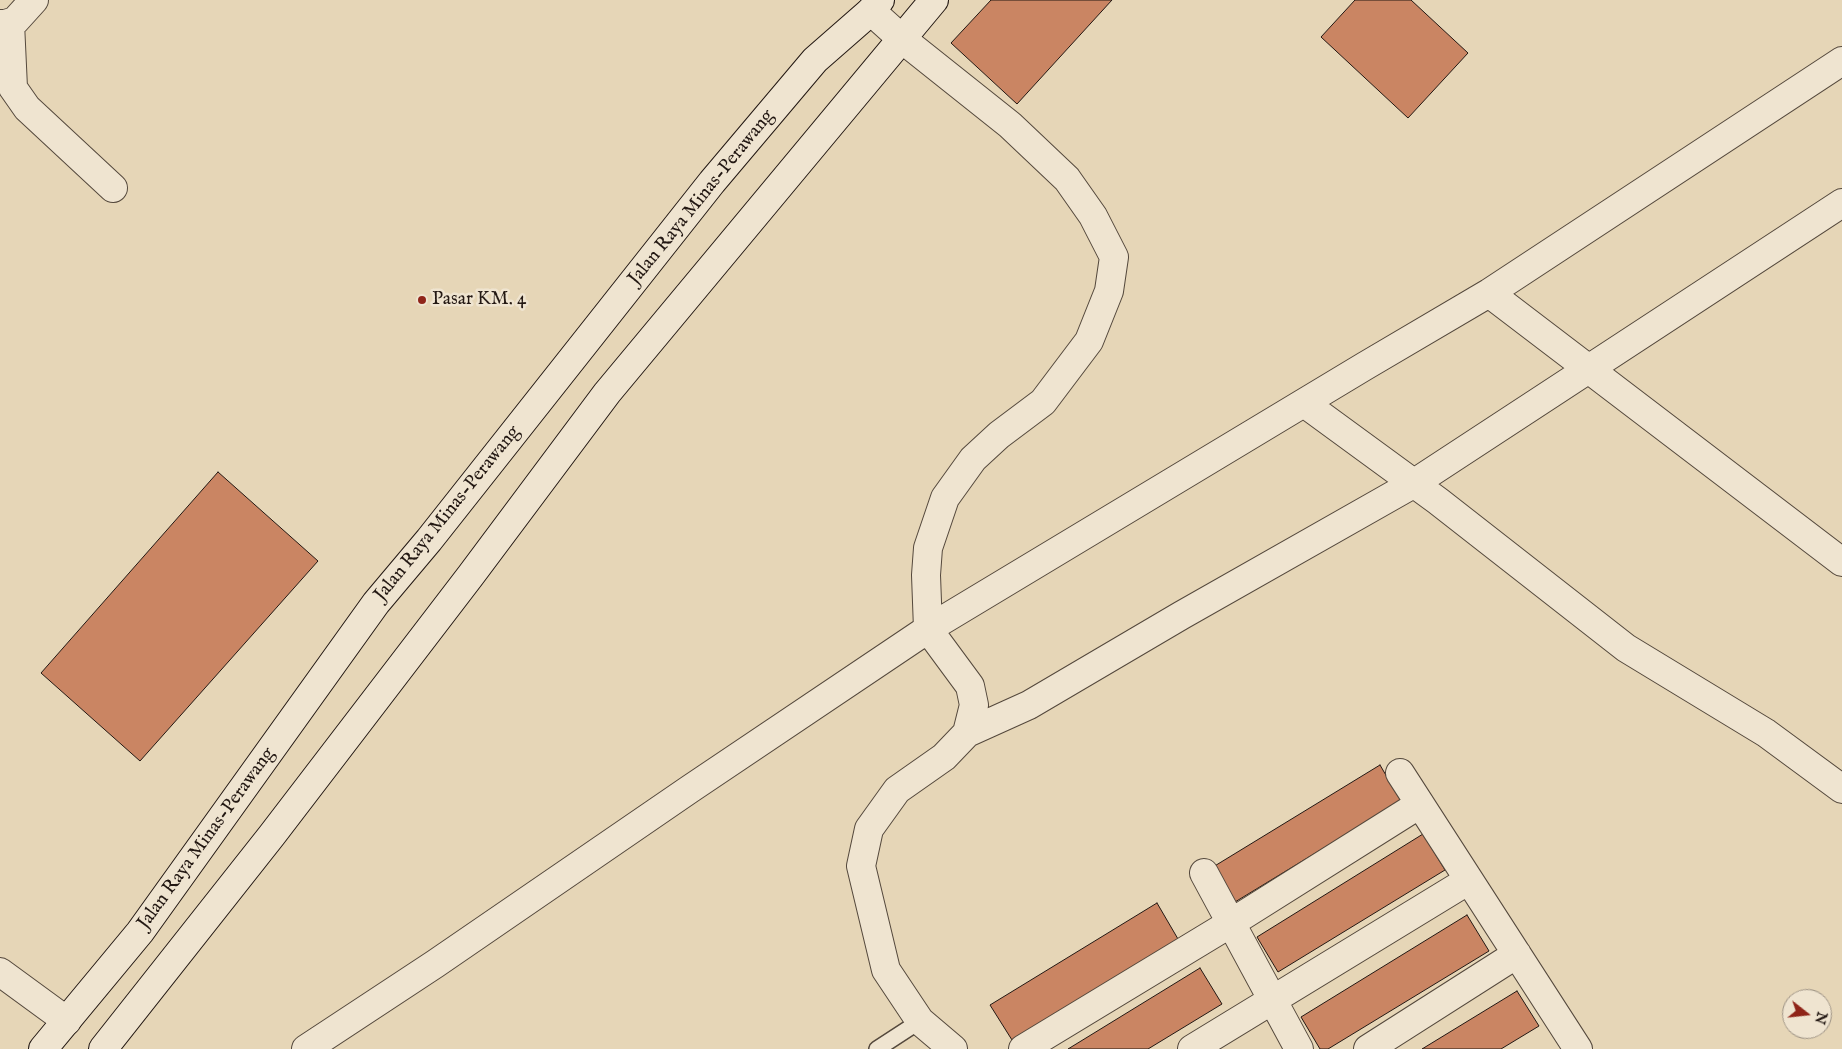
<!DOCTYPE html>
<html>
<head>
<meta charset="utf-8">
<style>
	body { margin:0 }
	#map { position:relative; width:1842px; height:1049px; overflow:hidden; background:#e6d6b7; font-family:"IM FELL English",serif }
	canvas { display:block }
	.north { position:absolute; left:1782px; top:989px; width:50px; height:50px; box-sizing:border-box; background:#efe4d0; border:1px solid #9d9284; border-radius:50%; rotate:106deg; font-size:14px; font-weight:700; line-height:20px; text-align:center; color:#231813 }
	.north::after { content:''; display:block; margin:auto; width:18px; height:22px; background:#8f2418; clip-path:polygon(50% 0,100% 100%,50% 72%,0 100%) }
</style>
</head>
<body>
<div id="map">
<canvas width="1842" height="1049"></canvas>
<div class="north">N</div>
</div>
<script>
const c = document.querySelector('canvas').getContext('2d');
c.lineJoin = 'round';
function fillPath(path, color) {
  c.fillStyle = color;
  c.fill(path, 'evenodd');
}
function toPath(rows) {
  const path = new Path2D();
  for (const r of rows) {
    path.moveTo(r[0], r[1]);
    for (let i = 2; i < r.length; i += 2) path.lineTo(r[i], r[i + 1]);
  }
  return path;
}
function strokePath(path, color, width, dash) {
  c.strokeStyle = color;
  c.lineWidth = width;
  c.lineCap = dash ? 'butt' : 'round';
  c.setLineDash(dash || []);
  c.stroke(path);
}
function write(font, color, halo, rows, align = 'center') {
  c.font = font + ' "IM FELL English",serif';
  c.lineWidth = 5;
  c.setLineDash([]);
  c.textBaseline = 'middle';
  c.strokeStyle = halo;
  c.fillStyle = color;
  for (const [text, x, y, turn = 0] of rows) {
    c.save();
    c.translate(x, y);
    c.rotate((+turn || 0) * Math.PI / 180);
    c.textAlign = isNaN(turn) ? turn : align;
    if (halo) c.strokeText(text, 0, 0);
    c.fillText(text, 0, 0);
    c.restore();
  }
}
const building = toPath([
	[991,0,1112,0,1017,104,951,43,991,0],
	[1355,0,1411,0,1468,53,1408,118,1321,37,1355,0],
	[218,472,318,561,140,761,41,673,218,472],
	[1380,765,1401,801,1235,902,1213,867,1380,765],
	[1423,834,1445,870,1278,972,1257,937,1423,834],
	[1157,903,1178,939,1012,1040,990,1005,1157,903],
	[1467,915,1489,951,1328,1049,1320,1049,1301,1017,1467,915],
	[1200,968,1222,1004,1148,1049,1068,1049,1200,968],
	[1517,991,1539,1026,1501,1049,1422,1049,1517,991]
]);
fillPath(building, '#ca8563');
strokePath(building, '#231813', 1);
const service = toPath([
	[877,1049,920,1021]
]);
const minor = toPath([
	[871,11,902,39,1010,125,1067,179,1093,216,1114,257,1109,291,1089,341,1043,402,999,435,973,459,945,498,928,548,926,575,928,629,970,686,974,705,967,733,944,757,897,790,869,829,861,866,886,970,920,1021,953,1049],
	[10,23,13,88,27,108,113,188],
	[0,24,5,24,15,21,34,0],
	[1489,293,1842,562],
	[1304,403,1438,501,1626,648,1766,733,1842,789],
	[967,733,1029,705,1182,615,1413,484,1842,203],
	[1400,773,1578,1049],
	[1204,873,1299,1049],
	[0,972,67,1021],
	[306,1049,435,964,690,789,928,629,1365,366,1489,293,1842,61],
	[1023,1049,1231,923,1420,804],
	[1192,1049,1469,880],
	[1368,1049,1517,954]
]);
const secondary = toPath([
	[43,1049,140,932,376,603,429,540,712,182,815,60,871,11,880,0],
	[103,1049,272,835,471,575,607,393,934,0]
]);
strokePath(service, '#54483c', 18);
strokePath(minor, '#54483c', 30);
strokePath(secondary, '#231813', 30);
strokePath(service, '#efe4d0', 15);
strokePath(minor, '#efe4d0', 28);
strokePath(secondary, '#efe4d0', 28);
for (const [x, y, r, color] of [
	[422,300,5,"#8f2418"]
]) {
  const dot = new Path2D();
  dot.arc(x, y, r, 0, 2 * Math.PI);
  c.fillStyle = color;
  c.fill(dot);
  strokePath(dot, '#efe4d0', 2);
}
write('19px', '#231813', '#efe4d0', [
	["Jalan Raya Minas-Perawang",702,198,-51],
	["Jalan Raya Minas-Perawang",448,514,-51],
	["Jalan Raya Minas-Perawang",207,839,-54]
]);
write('19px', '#231813', '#efe4d0', [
	["Pasar KM. 4",432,300]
], 'left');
</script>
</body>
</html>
